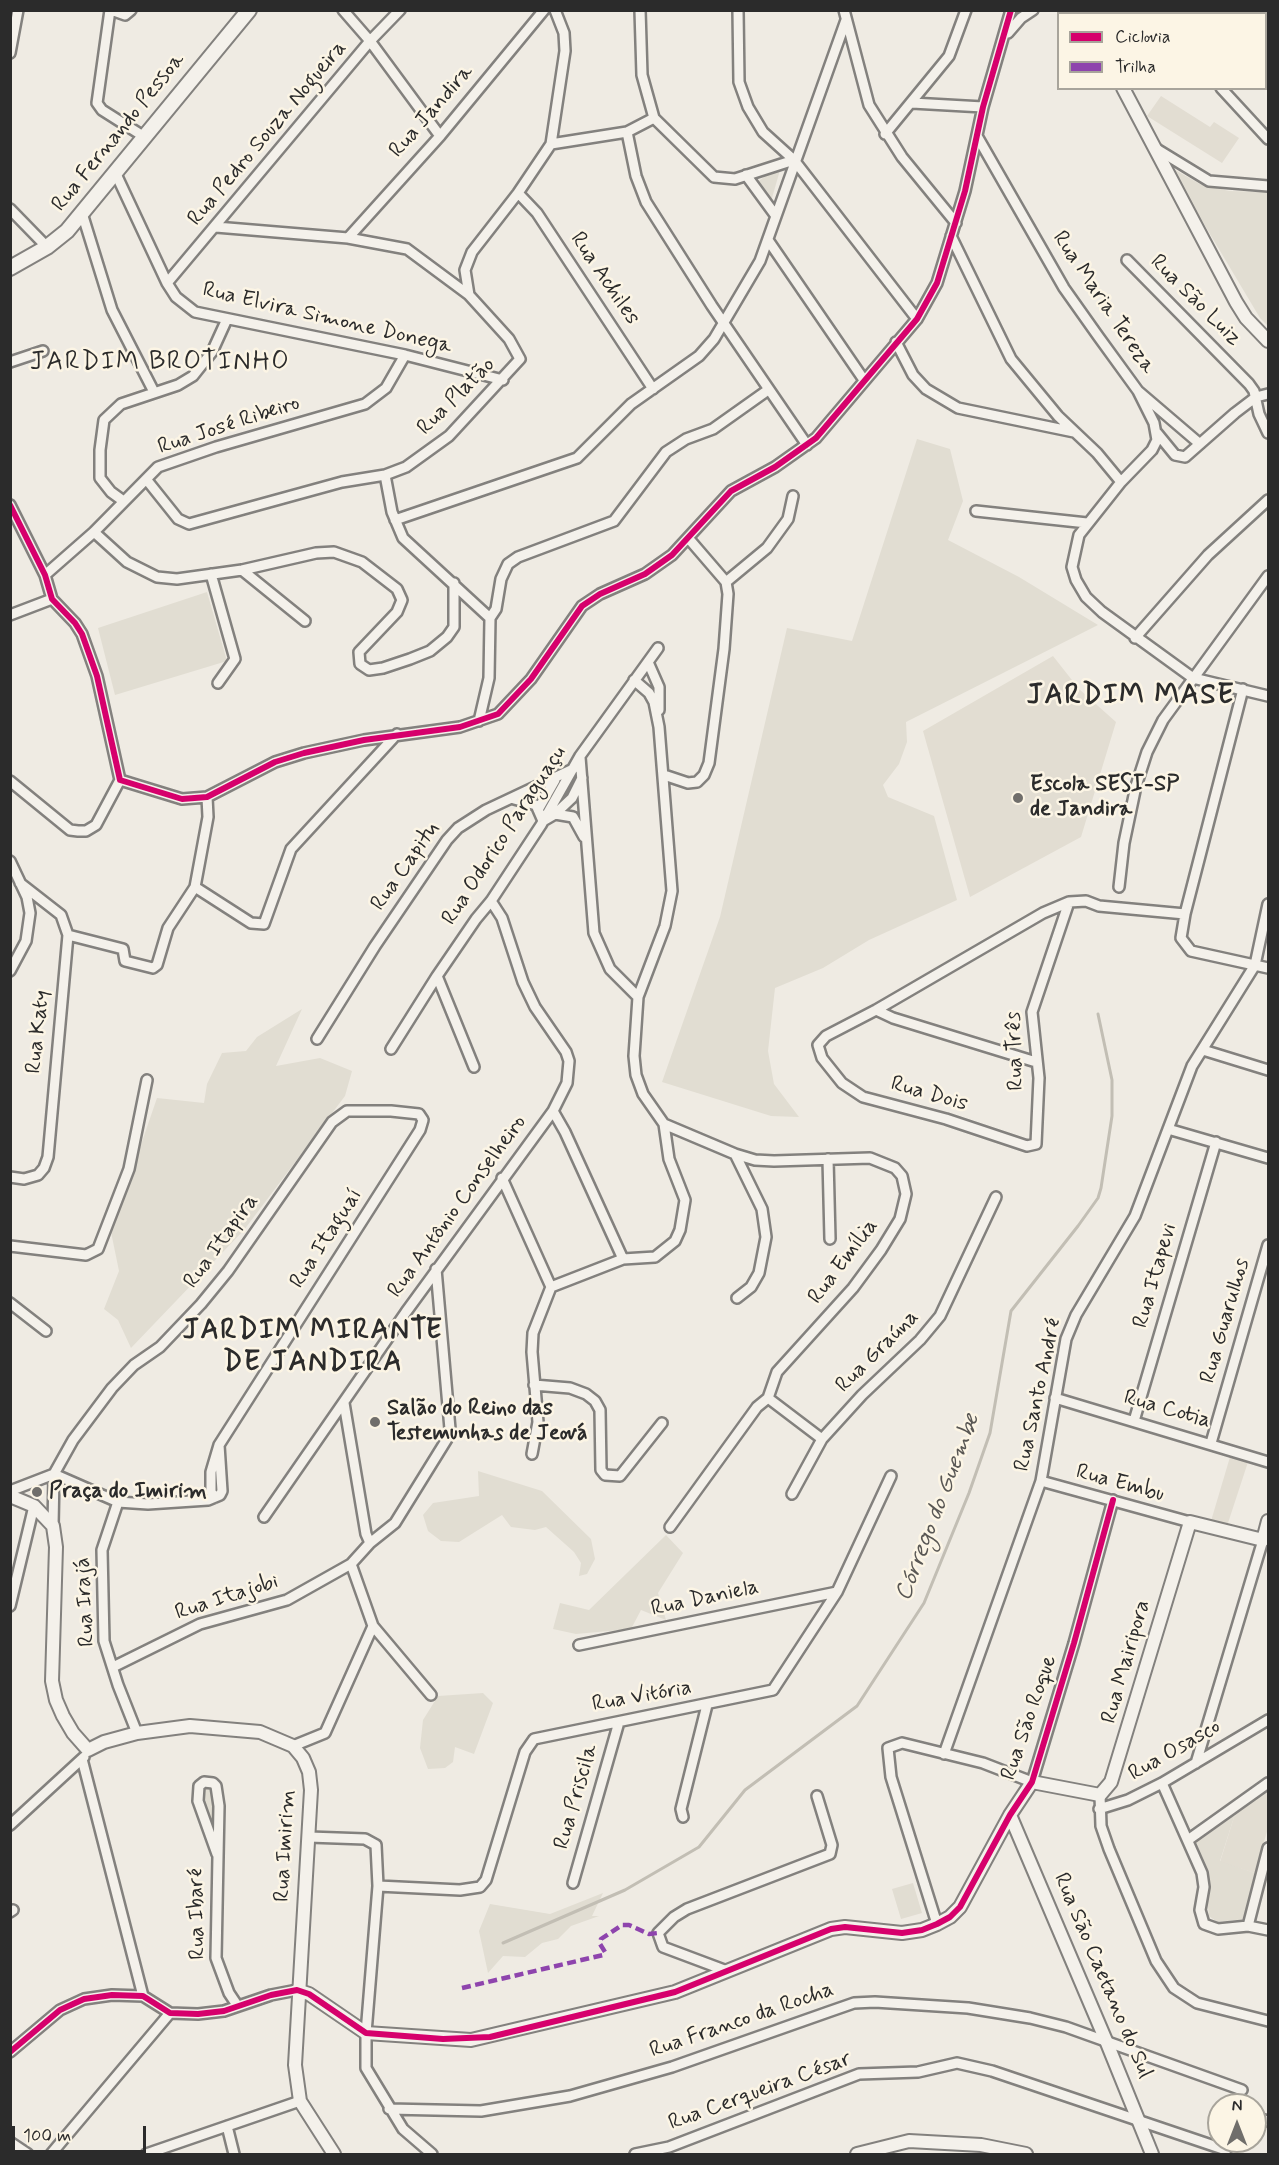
<!DOCTYPE html>
<html>
<head>
<meta charset="utf-8">
<style>
	body { margin:0 }
	#map { position:relative; width:1279px; height:2165px; overflow:hidden; background:#efebe3; font-family:Mynerve,sans-serif }
	canvas { display:block }
	.frame { position:absolute; inset:0; border:12px solid #2b2b2b; pointer-events:none }
	.legend { position:absolute; left:1057px; top:12px; width:210px; height:78px; box-sizing:border-box; background:#fcf5e5; border:2px solid #a8a49b; margin:0; padding:8px 10px; list-style:none; font-size:18px; color:#2b2b2b }
	.legend li { display:flex; align-items:center; gap:12px; height:30px }
	.legend b { width:30px; border:2px solid #a8a49b }
	.north { position:absolute; left:1207px; top:2093px; width:60px; height:60px; box-sizing:border-box; background:#fcf5e5; border:2px solid #a8a49b; border-radius:50%; rotate:0deg; font-size:16px; font-weight:700; line-height:24px; text-align:center; color:#2b2b2b }
	.north::after { content:''; display:block; margin:auto; width:21px; height:27px; background:#706e6b; clip-path:polygon(50% 0,100% 100%,50% 72%,0 100%) }
	.scale { position:absolute; left:12px; top:2126px; width:134px; height:27px; box-sizing:border-box; border:3px solid #2b2b2b; border-top:0; padding-left:8px; font-size:18px; line-height:21px; white-space:nowrap; color:#2b2b2b; -webkit-text-stroke:4px #fcf5e5; paint-order:stroke }
</style>
</head>
<body>
<div id="map">
<canvas width="1279" height="2165"></canvas>
<div class="frame"></div>
<ul class="legend">
<li><b style="height:8px;background:#d6006c"></b>Ciclovia</li>
<li><b style="height:8px;background:#8e44ad"></b>Trilha</li>
</ul>
<div class="north">N</div>
<div class="scale">100 m</div>
</div>
<script>
const c = document.querySelector('canvas').getContext('2d');
c.lineJoin = 'round';
function fillPath(path, color) {
  c.fillStyle = color;
  c.fill(path, 'evenodd');
}
function toPath(rows) {
  const path = new Path2D();
  for (const r of rows) {
    path.moveTo(r[0], r[1]);
    for (let i = 2; i < r.length; i += 2) path.lineTo(r[i], r[i + 1]);
  }
  return path;
}
function strokePath(path, color, width, dash) {
  c.strokeStyle = color;
  c.lineWidth = width;
  c.lineCap = dash ? 'butt' : 'round';
  c.setLineDash(dash || []);
  c.stroke(path);
}
function write(font, color, halo, rows, align = 'center') {
  c.font = font + ' Mynerve,sans-serif';
  c.lineWidth = 5;
  c.setLineDash([]);
  c.textBaseline = 'middle';
  c.strokeStyle = halo;
  c.fillStyle = color;
  for (const [text, x, y, turn = 0] of rows) {
    c.save();
    c.translate(x, y);
    c.rotate((+turn || 0) * Math.PI / 180);
    c.textAlign = isNaN(turn) ? turn : align;
    if (halo) c.strokeText(text, 0, 0);
    c.fillText(text, 0, 0);
    c.restore();
  }
}
fillPath(toPath([
	[1161,96,1210,127,1214,122,1239,138,1222,163,1147,116],
	[1053,656,1079,689,1116,722,1081,837,970,897,923,731],
	[1230,1457,1248,1462,1227,1526,1211,1521],
	[1268,1789,1268,1828,1255,1873,1220,1862,1235,1814]
]), '#e2ddd2');
fillPath(toPath([
	[1170,167,1200,184,1229,191,1268,192,1268,326,1260,318],
	[776,169,780,170,770,205,754,184],
	[917,439,950,449,963,501,948,540,1019,577,1098,625,906,722,907,742,899,764,883,785,888,797,934,816,957,900,869,940,823,968,775,988,768,1051,774,1084,799,1117,771,1116,662,1082,720,917,787,628,852,641],
	[207,592,227,661,115,695,98,628],
	[302,1009,276,1066,320,1058,352,1071,345,1096,244,1230,131,1348,118,1320,104,1309,119,1271,111,1232,157,1098,204,1103,207,1084,222,1053,246,1051,257,1037],
	[478,1471,542,1491,591,1539,595,1559,587,1574,579,1576,581,1563,574,1552,546,1527,535,1530,511,1527,502,1515,459,1542,441,1541,428,1531,423,1515,433,1503,479,1496],
	[666,1535,683,1553,658,1593,666,1620,641,1610,631,1629,576,1634,553,1629,560,1603,589,1610],
	[483,1693,493,1703,474,1754,455,1747,453,1762,445,1768,428,1769,420,1748,423,1720,438,1696],
	[207,1786,214,1797,214,1838,204,1815,201,1788],
	[1235,1814,1220,1861,1255,1873,1245,1919,1217,1922,1209,1916,1207,1897,1210,1882,1194,1843],
	[913,1883,922,1913,901,1919,892,1889],
	[603,1893,592,1916,599,1916,571,1926,558,1939,542,1943,525,1957,503,1956,488,1973,479,1931,490,1904,550,1914]
]), '#e1ddd2');
strokePath(toPath([
	[503,1943,625,1890,699,1847,745,1790,857,1706,924,1603,969,1493,990,1433,1011,1311,1078,1226,1098,1198,1101,1188,1112,1116,1112,1080,1098,1014]
]), '#c2beb4', 3);
const minor = toPath([
	[110,10,97,103,102,110,143,136],
	[111,10,125,15,131,10],
	[343,10,370,41,440,136],
	[640,10,642,75,654,118,714,177,735,179,794,160],
	[738,10,739,82,748,107,763,132,794,160,917,319],
	[844,10,869,105,902,157,956,223],
	[1169,10,1170,14],
	[1178,14,1182,10],
	[1008,33,1021,18,1033,10],
	[10,53,18,10],
	[1221,88,1268,139],
	[912,103,983,107],
	[627,132,636,176,646,202,712,306,807,445],
	[885,134,949,56,966,10],
	[977,136,1064,288,1098,336,1138,391,1200,444],
	[551,144,627,132,654,118],
	[1155,148,1209,181,1268,186],
	[115,172,167,283,176,297,195,312,405,355,503,380],
	[746,175,776,216],
	[518,193,537,213,653,389],
	[10,209,47,247],
	[82,213,112,310,154,392],
	[216,227,348,238,407,249,469,295],
	[951,236,1011,359,1058,416,1097,453,1121,482],
	[348,238,440,136,544,10],
	[768,240,864,380],
	[1127,260,1249,384,1254,391,1259,414,1268,433],
	[167,283,370,41,400,10],
	[896,342,913,375,926,389,958,408,1074,432],
	[10,362,43,351],
	[1138,391,1154,423,1157,440,1152,450,1121,482,1079,535,1072,567,1076,580,1086,597,1102,612,1193,678,1268,696],
	[1157,433,1175,455,1185,457,1235,413,1256,397,1268,394],
	[146,479,178,519,189,524,342,482,385,475],
	[122,500,111,492,100,478,100,450,104,420,121,404,178,385,193,376,212,352,227,319],
	[10,505,45,575,52,599,75,623,82,634,97,676,120,780,182,799,207,797,275,762,304,753,364,740,460,727,498,714,531,679,582,606,600,594,645,574,672,555,731,491,775,467,816,438,917,319,937,283,965,191,983,107,1011,10],
	[976,511,1087,523],
	[395,520,577,458,631,404,699,356,714,339,760,261,846,20],
	[94,532,127,562,157,577,177,579,242,570,316,553,334,552,362,562,397,589,402,600,397,612,359,652,360,664,369,670,383,668,410,659,430,651,447,637,454,627,454,583],
	[242,570,305,621],
	[211,574,235,659,218,683],
	[45,575,94,532,158,467,216,447,365,404,386,388,405,355],
	[726,582,767,548,788,519,793,496],
	[10,615,52,599],
	[490,618,496,609,501,579,508,564,518,557,614,521,666,452,686,439,713,429,768,390],
	[1135,638,1208,555,1268,500],
	[648,662,659,687,659,710],
	[634,680,649,693,654,702,659,727,672,891,665,926,638,997,634,1056,636,1075,643,1094,664,1124,735,1154,755,1160,774,1161,870,1158,895,1168,902,1176,906,1194,900,1219,881,1250,853,1288,777,1372,768,1398,757,1407,670,1527],
	[479,721,489,678,490,618,403,538,392,512,385,475,406,467,449,436,520,359,509,339,469,295,465,270,472,252,518,193,551,144,565,51,564,33,555,10],
	[580,757,594,933,610,969,638,997],
	[664,775,688,783,697,782,704,775,709,763,724,649,728,594,726,582,689,539],
	[10,781,70,830,78,831,86,831,96,825,120,780],
	[207,797,208,817,195,887,251,923,264,924,291,849,397,734],
	[514,799,536,805,543,821,555,814,573,817,584,837],
	[539,808,555,780],
	[555,814,572,798,582,778],
	[10,861,27,897,30,913,26,941,10,971],
	[1119,887,1124,843,1136,786,1147,752,1163,720,1268,576],
	[1069,902,1032,1012,1039,1078,1036,1144,1027,1146,946,1119,863,1097,842,1083,822,1058,818,1045,826,1036,876,1010,1043,913,1069,902,1086,901,1099,906,1185,914,1181,938,1191,951,1268,968],
	[1185,914,1243,689],
	[68,935,123,949,125,961,153,968,157,965,168,928,195,887],
	[437,976,474,1067],
	[876,1010,893,1018,1036,1062],
	[317,1039,375,946,447,840,458,828,486,810,573,769],
	[391,1049,437,976,476,919,491,901,541,825,580,756,658,648],
	[1203,1050,1268,1070],
	[553,1111,565,1132,623,1259],
	[1168,1129,1268,1158],
	[735,1154,762,1209,766,1237,759,1273,751,1287,737,1298],
	[828,1159,830,1239],
	[10,1177,24,1179,38,1175,44,1168,48,1157,68,935,61,915,20,883],
	[502,1178,551,1287],
	[10,1246,86,1255,98,1249,129,1169,147,1080],
	[10,1303,46,1331],
	[534,1385,570,1388,586,1394,595,1401,600,1410,601,1470,605,1475,620,1476,662,1423],
	[768,1398,822,1439],
	[1055,1398,1268,1462],
	[344,1403,366,1534,370,1543],
	[1134,1421,1216,1142],
	[1211,1443,1268,1245],
	[532,1454,538,1422,532,1352,533,1333,551,1287,623,1259,655,1257,675,1241,680,1230,685,1200,669,1159,664,1124],
	[54,1474,118,1502,148,1504,208,1500,220,1495,222,1491,219,1445],
	[1041,1481,1190,1522],
	[10,1491,54,1474],
	[792,1494,822,1439,862,1395,920,1340,940,1316,996,1197],
	[118,1502,102,1550,104,1641,118,1685,137,1733],
	[264,1517,406,1312,553,1111,567,1083,569,1061,566,1052,535,1007,523,982,502,918,491,901],
	[53,1526,54,1474,73,1440,112,1388,134,1365,160,1347,201,1304,228,1271,332,1122,347,1111,391,1111,419,1114,423,1120,420,1130,219,1445,211,1472,211,1492,215,1497],
	[351,1564,373,1626,431,1695],
	[10,1606,34,1506],
	[579,1645,837,1592],
	[113,1667,200,1624,287,1600,351,1564,370,1543,395,1523,447,1439,450,1429,436,1269],
	[293,1746,325,1733,373,1626],
	[944,1754,1041,1481,1066,1339,1076,1315,1135,1216,1192,1066,1255,965,1268,904],
	[82,1759,143,1996],
	[1196,1763,1263,1540],
	[1162,1783,1202,1873,1204,1887,1200,1910,1204,1924,1218,1929,1248,1926,1268,1930],
	[1100,1795,1101,1826,1109,1849,1156,1961,1174,1988,1197,2003,1268,2021],
	[1099,1809,1128,1800,1162,1783,1268,1720],
	[683,1817,681,1809,707,1705],
	[10,1825,84,1757],
	[309,1837,365,1839,376,1845,378,1886,366,2033,366,2068,403,2129,432,2154],
	[1188,1840,1268,1783],
	[217,1854,198,1801,199,1786,204,1782,213,1783,216,1786,219,1806,216,1958,229,1993,237,2005],
	[573,1883,619,1722],
	[378,1886,460,1890,480,1887,486,1880,525,1752,534,1739,773,1690,837,1592,891,1476],
	[10,1912,13,1910],
	[937,1924,891,1777,888,1748,902,1743,983,1763,1032,1782,1074,1643,1113,1500],
	[1248,1926,1268,1848],
	[727,1971,663,1947,658,1933,674,1917,687,1909,830,1854,832,1845,817,1796],
	[10,2052,60,2010,84,1999,112,1995,143,1996,170,2013,198,2014,224,2011,271,1995,297,1990],
	[389,2109,481,2111,570,2096,672,2067,831,2011,854,2003,875,2002,968,2008,1030,2018,1066,2027,1242,2090],
	[1261,2119,1268,2121],
	[227,2126,234,2154],
	[10,2142,28,2154],
	[51,2154,170,2013],
	[146,2154,300,2101],
	[635,2154,669,2147,859,2074,918,2072,957,2063,992,2071,1226,2150]
]);
const tertiary = toPath([
	[1078,10,1081,14],
	[1123,88,1236,302,1246,318,1268,341],
	[10,1496,34,1506,53,1526,56,1547,52,1681,56,1700,63,1716,73,1733,88,1750,104,1742,137,1733,190,1726,260,1732,293,1746,303,1758,309,1772,311,1790,295,2065,300,2101,334,2154],
	[1010,1815,1107,2043,1152,2154],
	[297,1990,309,1994,366,2033,471,2040,675,1992,831,1929,845,1927,902,1933,922,1930,937,1924,950,1917,960,1907,1010,1815,1032,1782,1100,1795,1111,1782,1190,1522,1263,1540,1268,1521],
	[857,2154,909,2141,981,2145,1026,2154]
]);
const secondary = toPath([
	[10,268,47,247,67,231,249,10]
]);
strokePath(minor, '#83817e', 14);
strokePath(tertiary, '#83817e', 16);
strokePath(secondary, '#83817e', 18);
strokePath(minor, '#f4f1eb', 9);
strokePath(tertiary, '#f4f1eb', 12);
strokePath(secondary, '#f4f1eb', 14);
strokePath(toPath([
	[462,1988,603,1955,605,1952,600,1944,601,1939,622,1925,629,1925,649,1934,658,1933]
]), '#8e44ad', 4.5, [9, 4.5]);
strokePath(toPath([
	[10,505,45,575,52,599,75,623,82,634,97,676,120,780,182,799,207,797,275,762,304,753,364,740,460,727,498,714,531,679,582,606,600,594,645,574,672,555,731,491,775,467,816,438,917,319,937,283,965,191,983,107,1011,10],
	[10,2052,60,2010,84,1999,112,1995,143,1996,170,2013,198,2014,224,2011,271,1995,297,1990,309,1994,366,2033,443,2039,490,2037,675,1992,831,1929,845,1927,902,1933,922,1930,937,1924,950,1917,960,1907,1010,1815,1032,1782,1074,1643,1113,1500]
]), '#d6006c', 6);
for (const [x, y, r, color] of [
	[1018,798,6,"#706e6b"],
	[375,1422,6,"#706e6b"],
	[37,1492,6,"#706e6b"]
]) {
  const dot = new Path2D();
  dot.arc(x, y, r, 0, 2 * Math.PI);
  c.fillStyle = color;
  c.fill(dot);
  strokePath(dot, '#fcf5e5', 2);
}
write('22px', '#2b2b2b', '#fcf5e5', [
	["Rua Jandira",432,112,-49],
	["Rua Fernando Pessoa",119,133,-51],
	["Rua Pedro Souza Nogueira",268,134,-50],
	["Rua Achiles",604,279,56],
	["Rua São Luiz",1195,301,45],
	["Rua Maria Tereza",1103,303,56],
	["Rua Elvira Simone Donega",327,319,13],
	["Rua Platão",457,397,-45],
	["Rua José Ribeiro",229,426,-18],
	["Rua Odorico Paraguaçu",505,836,-57],
	["Rua Capitu",406,867,-55],
	["Rua Katy",39,1032,-84],
	["Rua Três",1016,1051,-92],
	["Rua Dois",929,1095,16],
	["Rua Antônio Conselheiro",458,1207,-54],
	["Rua Itaguaí",327,1239,-57],
	["Rua Itapira",222,1242,-54],
	["Rua Emília",844,1262,-53],
	["Rua Itapevi",1156,1276,-74],
	["Rua Guarulhos",1226,1321,-74],
	["Rua Graúna",878,1352,-45],
	["Rua Santo André",1039,1395,-78],
	["Rua Cotia",1167,1410,16],
	["Rua Embu",1120,1484,15],
	["Rua Itajobi",227,1598,-18],
	["Rua Daniela",705,1599,-12],
	["Rua Irajá",86,1602,-93],
	["Rua Mairipora",1127,1662,-74],
	["Rua Vitória",642,1697,-10],
	["Rua São Roque",1030,1718,-71],
	["Rua Osasco",1175,1751,-30],
	["Rua Priscila",577,1797,-74],
	["Rua Imirim",286,1846,-87],
	["Rua Ibaré",198,1914,-91],
	["Rua São Caetano do Sul",1102,1976,67],
	["Rua Franco da Rocha",742,2021,-19],
	["Rua Cerqueira César",760,2092,-20]
]);
write('bold 22px', '#2b2b2b', '#fcf5e5', [
	["Escola SESI-SP",1030,785],
	["de Jandira",1030,810],
	["Salão do Reino das",387,1409],
	["Testemunhas de Jeová",387,1434],
	["Praça do Imirim",49,1492]
], 'left');
write('italic 24px', '#595754', '#fcf5e5', [
	["Córrego do Guembe",939,1508,-69]
]);
c.letterSpacing = '1.5px';
write('26px', '#2b2b2b', '#fcf5e5', [
	["JARDIM BROTINHO",160,364]
]);
c.letterSpacing = '0px';
c.letterSpacing = '1.5px';
write('bold 28px', '#2b2b2b', '#fcf5e5', [
	["JARDIM MASE",1131,697],
	["JARDIM MIRANTE",313,1332],
	["DE JANDIRA",313,1364]
]);
c.letterSpacing = '0px';
</script>
</body>
</html>
